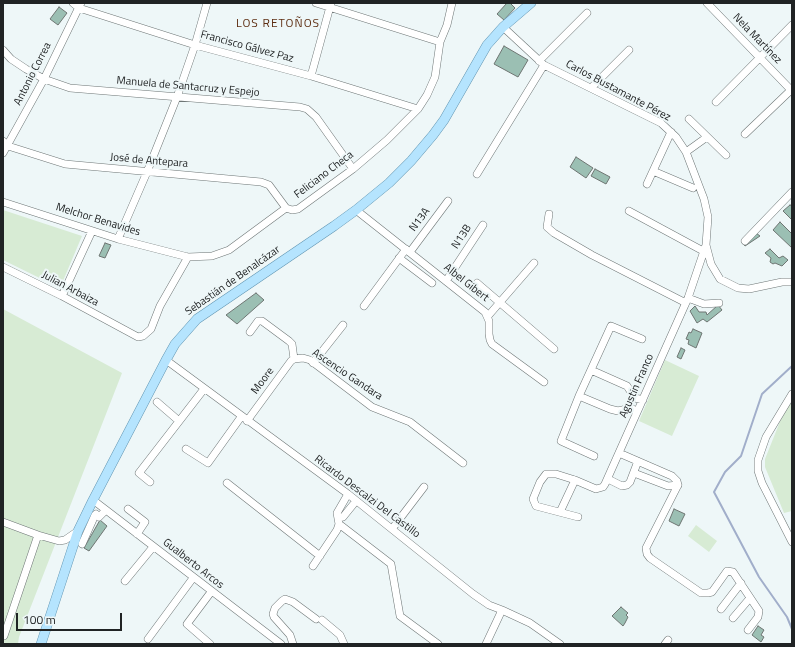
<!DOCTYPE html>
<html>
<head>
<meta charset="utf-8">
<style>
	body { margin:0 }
	#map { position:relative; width:795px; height:647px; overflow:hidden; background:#eef7f8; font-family:"Titillium Web",sans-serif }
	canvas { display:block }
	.frame { position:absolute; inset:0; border:4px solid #202324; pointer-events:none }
	.scale { position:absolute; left:16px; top:613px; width:106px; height:18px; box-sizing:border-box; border:2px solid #202324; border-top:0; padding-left:5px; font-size:12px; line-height:14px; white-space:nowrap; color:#202324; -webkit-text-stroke:3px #eef7f8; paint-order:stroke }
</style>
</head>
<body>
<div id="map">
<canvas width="795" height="647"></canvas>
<div class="frame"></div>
<div class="scale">100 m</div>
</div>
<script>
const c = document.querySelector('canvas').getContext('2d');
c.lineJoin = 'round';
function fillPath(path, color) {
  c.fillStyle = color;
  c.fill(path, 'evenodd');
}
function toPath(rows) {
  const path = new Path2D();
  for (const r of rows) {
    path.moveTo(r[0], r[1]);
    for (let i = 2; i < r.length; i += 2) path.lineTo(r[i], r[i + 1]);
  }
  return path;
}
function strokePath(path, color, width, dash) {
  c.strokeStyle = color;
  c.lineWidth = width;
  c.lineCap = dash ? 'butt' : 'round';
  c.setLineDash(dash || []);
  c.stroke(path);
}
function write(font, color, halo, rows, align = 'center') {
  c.font = font + ' "Titillium Web",sans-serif';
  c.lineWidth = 4;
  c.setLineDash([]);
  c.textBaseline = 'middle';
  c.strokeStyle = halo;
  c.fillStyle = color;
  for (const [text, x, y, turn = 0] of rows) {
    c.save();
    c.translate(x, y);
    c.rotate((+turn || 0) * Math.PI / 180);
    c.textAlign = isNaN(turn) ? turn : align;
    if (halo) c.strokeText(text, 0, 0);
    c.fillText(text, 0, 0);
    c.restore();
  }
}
fillPath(toPath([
	[3,210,82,236,60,288,3,260],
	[3,309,122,373,19,637,18,644,3,644],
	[665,360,699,376,672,436,639,421],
	[792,401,792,511,784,513,765,467,765,459,783,414],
	[696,525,717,541,709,552,688,536]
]), '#d7ebd4');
strokePath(toPath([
	[792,366,762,394,741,456,725,472,714,492,759,577,787,617,792,629]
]), '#a1aeca', 2);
const building = toPath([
	[507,3,510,3,515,8,504,20,497,14,507,3],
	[59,7,67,13,58,25,50,19,59,7],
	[504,46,528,60,518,77,494,64,504,46],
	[576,157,593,168,586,178,570,167,576,157],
	[595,169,610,177,606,184,591,176,595,169],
	[790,205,792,206,792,220,783,211,790,205],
	[780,222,792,234,792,248,773,230,780,222],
	[756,233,760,236,745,246,743,243,756,233],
	[105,243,111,245,105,258,99,256,105,243],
	[770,249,779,258,783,256,788,260,782,266,775,263,773,264,770,262,771,258,765,253,770,249],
	[256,293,264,300,237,324,226,315,256,293],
	[718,305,722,310,707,322,703,319,697,323,690,311,695,306,699,312,706,312,707,315,718,305],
	[693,329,702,333,696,348,688,344,689,340,686,339,689,332,691,333,693,329],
	[681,348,685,350,681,359,677,357,681,348],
	[674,509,685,514,679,526,669,521,674,509],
	[100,520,107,526,89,551,84,548,100,520],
	[621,607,628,613,626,615,628,617,625,623,623,626,612,616,621,607],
	[758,626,764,630,761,635,764,637,761,642,752,635,758,626]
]);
fillPath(building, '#9bbfb3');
strokePath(building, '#6e7572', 1);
const minor = toPath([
	[73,3,79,8,195,45,311,76,418,109],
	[316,3,440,42],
	[707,3,792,91],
	[503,27,544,65,661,123,676,137,686,152,704,199,708,217,706,245,711,264,720,279,738,288,749,289,782,282,792,282],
	[3,50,11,59,26,69,44,79,70,88,300,107,307,109,316,117,353,169],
	[539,61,587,13],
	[311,76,331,3],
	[591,88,629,50],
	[716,102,792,25],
	[689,119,726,155],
	[745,134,791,90],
	[3,141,8,146,65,164,261,182,269,185,286,208],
	[686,152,707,137],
	[3,153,44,79,81,3],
	[653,171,693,188],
	[477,174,544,65],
	[647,184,671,132],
	[3,202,118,239,188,257,212,256,229,250,286,208,292,210,298,209,353,169,387,140,418,109,427,95,435,77,440,42,447,25,452,3],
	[356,210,485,312,489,321,489,334,490,340,492,344,544,382],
	[629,211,705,252],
	[549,214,547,227,554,233,592,255,686,303],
	[118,239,147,172,177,97,195,45,207,3],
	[745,241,792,192],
	[410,252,448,201],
	[399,258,432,283],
	[3,267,62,296,138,337,143,336,151,329,160,306,188,257],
	[446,281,483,225],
	[477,283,554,349],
	[62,296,92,231],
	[688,298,704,304,719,303],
	[364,306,406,249],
	[488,316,534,263],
	[250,332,258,321,262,321,289,341,292,344,294,359],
	[166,360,348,494,473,594,489,605,502,610,530,623,560,644],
	[313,363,343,325],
	[591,370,627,386,635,398,643,400],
	[792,394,766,437,758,460,758,471,762,483,792,542],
	[579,396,610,409,618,411,631,408,637,412],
	[157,402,179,421],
	[247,421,291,361,294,359,303,358,310,360,372,407,410,422,463,463],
	[186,449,208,463,241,417],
	[619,453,672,476,677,481,678,485],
	[594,456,561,441,579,396,611,326,642,339],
	[634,473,668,486,678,485],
	[608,479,622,486,627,485,630,482,638,461],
	[150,482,139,473,204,389],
	[227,483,320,556],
	[678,485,646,548,647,554,650,558,701,593,708,593,712,592,727,571,733,572,759,611,758,617,748,630],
	[93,500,281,644],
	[128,509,145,522,137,534],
	[560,512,575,480],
	[578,517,536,506,533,499,540,482,546,474,556,474,575,480,596,489,603,487,605,484,688,298,706,245],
	[338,518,343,517,356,501],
	[3,522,38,535,59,541,65,540,78,531],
	[339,524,391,564,400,616,438,644],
	[392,529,424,487],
	[82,544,95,515,96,514,99,517,106,510],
	[313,566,337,530,339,524,337,513,348,494],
	[125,581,153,547],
	[721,609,741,583],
	[733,618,750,598],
	[322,620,340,635,344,644],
	[4,636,38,535],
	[148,639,193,578],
	[210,644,187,624,211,592],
	[293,644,290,635,274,617,273,614,275,608,282,601,285,599,293,602,316,619],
	[486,644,502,610],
	[665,644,668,640]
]);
const major = toPath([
	[41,644,78,531,93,500,166,360,175,344,197,319,334,226,356,210,389,183,411,161,433,135,444,120,487,45,503,27,531,3]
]);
strokePath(minor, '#6e7676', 8);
strokePath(major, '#6195b1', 10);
strokePath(minor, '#fff', 7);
strokePath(major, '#b5e4fe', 9);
write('11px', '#202324', '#eef7f8', [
	["Nela Martínez",757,39,46],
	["Francisco Gálvez Paz",247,47,15],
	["Antonio Correa",33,74,-63],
	["Manuela de Santacruz y Espejo",188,87,5],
	["Carlos Bustamante Pérez",618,91,28],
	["José de Antepara",149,161,5],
	["Feliciano Checa",324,175,-37],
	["Melchor Benavides",98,220,17],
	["N13A",420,220,-53],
	["N13B",462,237,-57],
	["Sebastián de Benalcázar",233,281,-35],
	["Albel Gibert",466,283,38],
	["Julian Arbaiza",70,289,28],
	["Ascencio Gandara",347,375,34],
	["Moore",263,381,-54],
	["Agustin Franco",637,386,-66],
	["Ricardo Descalzi Del Castillo",367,497,37],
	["Gualberto Arcos",193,564,38]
]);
c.letterSpacing = '1px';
write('12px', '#5d2d11', '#eef7f8', [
	["LOS RETOÑOS",278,24]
]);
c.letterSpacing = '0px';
</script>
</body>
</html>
